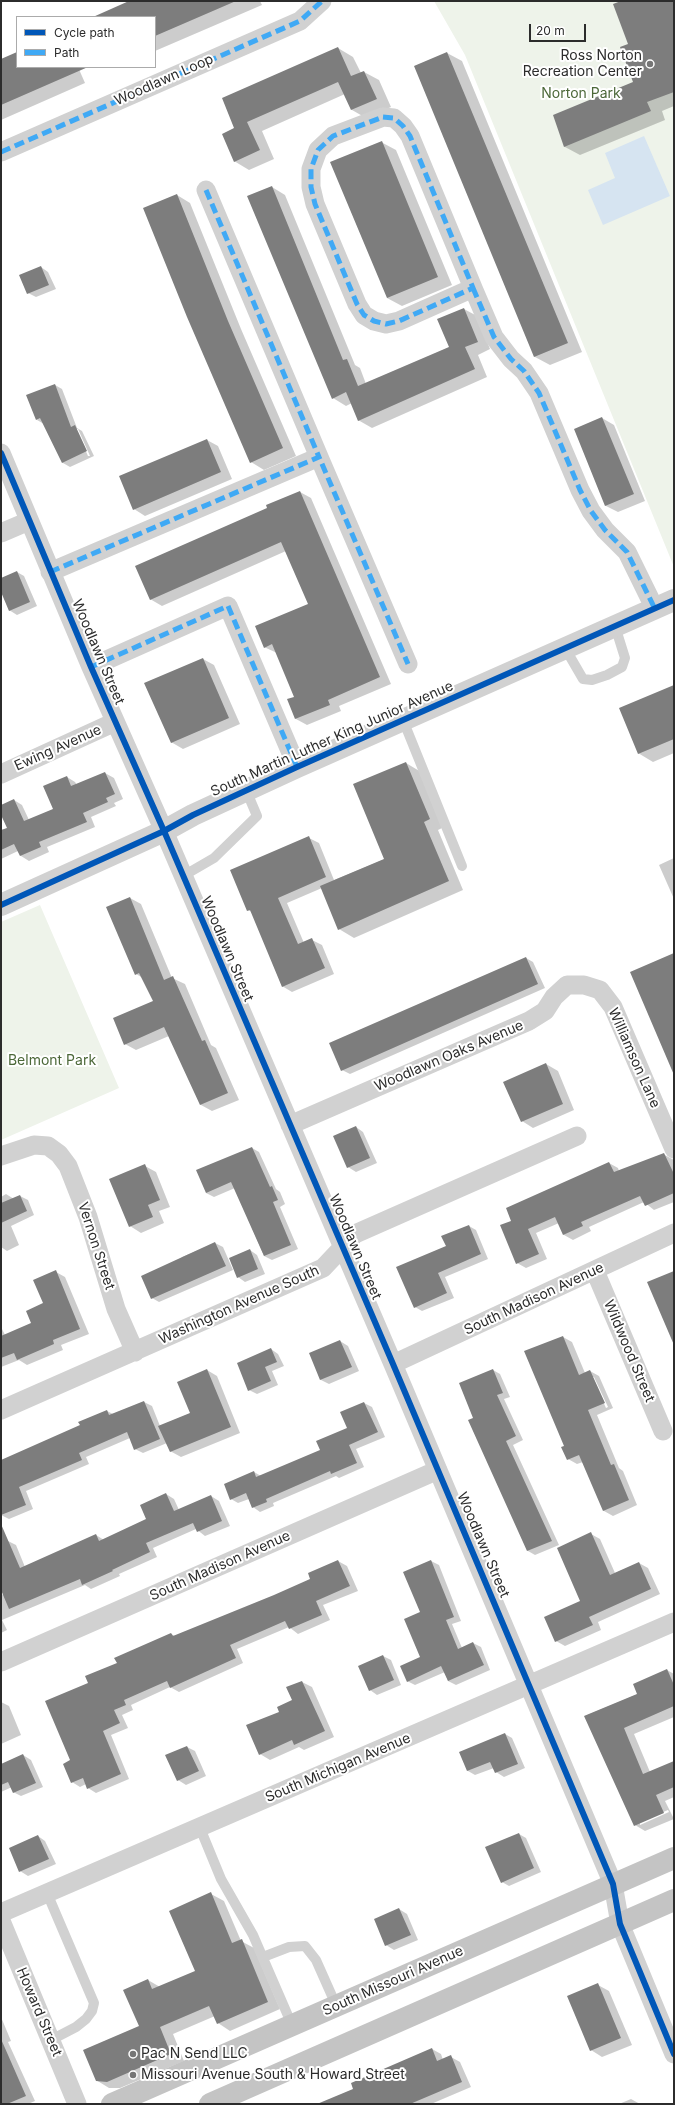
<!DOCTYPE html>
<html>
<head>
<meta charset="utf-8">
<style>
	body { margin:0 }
	#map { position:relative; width:675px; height:2105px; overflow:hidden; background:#fff; font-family:Inter,sans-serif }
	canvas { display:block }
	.frame { position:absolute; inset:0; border:2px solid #2c2c2c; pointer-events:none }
	.legend { position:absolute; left:16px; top:16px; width:140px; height:52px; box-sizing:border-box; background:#fff; border:1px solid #ababab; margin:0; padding:5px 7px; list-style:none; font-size:12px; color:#2c2c2c }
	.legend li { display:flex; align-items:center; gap:8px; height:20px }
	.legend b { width:20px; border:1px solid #ababab }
	.scale { position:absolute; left:529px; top:24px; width:57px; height:18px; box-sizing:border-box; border:2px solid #2c2c2c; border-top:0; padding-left:5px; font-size:12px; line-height:14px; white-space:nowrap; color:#2c2c2c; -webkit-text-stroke:3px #fff; paint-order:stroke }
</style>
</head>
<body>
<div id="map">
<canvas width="675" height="2105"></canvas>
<div class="frame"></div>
<ul class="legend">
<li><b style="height:5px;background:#0057b8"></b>Cycle path</li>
<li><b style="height:5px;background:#3fa9f5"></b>Path</li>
</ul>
<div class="scale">20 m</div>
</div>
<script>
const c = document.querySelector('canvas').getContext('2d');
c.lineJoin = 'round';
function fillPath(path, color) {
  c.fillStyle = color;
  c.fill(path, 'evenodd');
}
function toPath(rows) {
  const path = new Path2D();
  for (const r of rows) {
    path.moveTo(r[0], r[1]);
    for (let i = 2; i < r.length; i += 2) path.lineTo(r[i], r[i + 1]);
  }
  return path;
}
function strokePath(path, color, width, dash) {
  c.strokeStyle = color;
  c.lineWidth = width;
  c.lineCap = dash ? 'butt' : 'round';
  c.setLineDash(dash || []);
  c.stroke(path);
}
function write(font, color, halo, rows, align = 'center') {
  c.font = font + ' Inter,sans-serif';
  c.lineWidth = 4;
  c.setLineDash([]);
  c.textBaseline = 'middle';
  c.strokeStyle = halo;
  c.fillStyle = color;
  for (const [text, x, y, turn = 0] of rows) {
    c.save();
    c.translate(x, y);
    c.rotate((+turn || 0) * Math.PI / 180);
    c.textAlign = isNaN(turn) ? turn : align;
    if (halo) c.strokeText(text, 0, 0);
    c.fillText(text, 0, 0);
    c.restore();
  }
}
fillPath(toPath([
	[434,1,674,1,674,567,465,55],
	[40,905,119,1088,1,1140,1,922]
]), '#eef3ea');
fillPath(toPath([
	[644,136,670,196,603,225,588,190,615,178,605,153]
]), '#d6e4f1');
fillPath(toPath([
	[132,1,260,1,262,5,155,51,155,17,95,17],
	[624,1,674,1,674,106,662,111,665,120,580,155,565,147,554,116,635,83],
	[338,48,353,57,361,73,364,72,379,80,391,107,366,118,352,110,345,94,262,131,274,159,249,170,234,161,236,128],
	[17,53,17,67,78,67,85,83,1,120,1,60],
	[447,53,462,61,582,352,550,365,535,357,415,66],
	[381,142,396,150,452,285,402,306,387,298],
	[272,187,285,195,355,365,360,368,366,384,450,347,464,309,477,316,490,349,478,355,487,377,372,428,358,420,352,403,346,406,333,398],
	[177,195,190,203,241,329,296,456,264,470,251,462],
	[41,267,48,272,56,289,36,297,28,293],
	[55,385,62,389,77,428,82,431,94,456,70,467,63,463,44,424,37,420],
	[76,429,78,429,90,456,88,456],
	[602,418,614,425,645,501,618,512,606,506,575,430],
	[207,440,218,446,232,479,145,516,134,509],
	[300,492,311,498,391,684,339,706,341,711,307,725,296,719,296,697,277,653,264,647,309,604,286,551,162,606,150,599,268,509],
	[17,572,24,576,37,606,17,615,9,610,1,590,1,579],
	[203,659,214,665,240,724,183,749,171,742],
	[674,686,674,753,653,762,638,753],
	[406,763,421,772,444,827,438,830,463,890,354,938,339,929,322,888,287,903,304,943,312,940,322,945,334,974,292,992,282,986,252,912,248,910,309,838,319,843,334,880,385,859],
	[105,773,114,778,123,799,114,803,116,806,91,817,95,827,47,847,49,852,29,861,21,856,18,851,1,859,1,831,8,828,1,813,1,806,14,800,22,805,29,820,54,809,67,777,75,782,77,785],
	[674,858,674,899,659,865],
	[130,898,141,904,172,978,185,984,211,1045,216,1048,239,1100,212,1111,201,1105,169,1036,136,1050,125,1044,154,1001,143,978,136,974],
	[526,958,533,962,545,988,350,1074,342,1070],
	[546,1064,558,1071,574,1110,533,1128,522,1121],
	[356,1127,363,1132,377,1163,356,1172,348,1167],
	[252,1148,259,1152,276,1189,280,1192,285,1204,280,1207,298,1249,272,1260,264,1256,235,1188,214,1197,206,1193],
	[663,1154,674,1160,674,1202,654,1210,644,1202,589,1227,591,1231,573,1240,564,1235,559,1223,536,1233,547,1259,526,1268,517,1263,513,1221,609,1163,618,1168,619,1171],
	[145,1166,156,1172,170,1207,159,1211,164,1223,141,1233,130,1226],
	[6,1194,14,1199,20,1196,28,1200,34,1215,11,1226,19,1245,7,1251,1,1247,1,1197],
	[469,1226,476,1230,488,1259,445,1277,454,1298,422,1311,415,1307,447,1246],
	[215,1243,223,1247,233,1270,159,1302,152,1298,182,1257],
	[250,1250,257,1255,265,1274,245,1282,238,1277],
	[56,1272,65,1277,89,1334,61,1345,63,1350,27,1365,19,1360,1,1367,1,1327,5,1335,33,1324,44,1304],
	[563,1337,572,1342,585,1373,590,1371,599,1376,613,1408,597,1415,619,1468,623,1471,637,1505,613,1516,604,1511,583,1462,577,1464,568,1459,565,1446],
	[592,1377,594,1377,608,1407,606,1408],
	[340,1341,348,1346,359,1371,329,1384,321,1380,310,1354],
	[271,1349,278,1354,284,1366,272,1371,278,1385,257,1394,249,1390],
	[207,1370,217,1376,240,1433,181,1457,170,1451,167,1443,143,1453,135,1449,130,1438,86,1457,89,1464,26,1491,33,1509,9,1519,1,1515,1,1461,81,1426,107,1411,113,1414,144,1402,152,1406,160,1426,191,1413],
	[493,1370,500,1374,510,1397,504,1399,523,1440,513,1445,559,1545,535,1555,528,1551,475,1419],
	[364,1403,372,1407,385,1437,356,1449,364,1467,339,1478,336,1476,273,1503,274,1506,260,1512,253,1507,249,1499,238,1503,231,1499,254,1472,261,1476,322,1451,348,1428,342,1412],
	[166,1494,174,1499,179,1510,211,1496,219,1501,230,1526,205,1536,196,1529,153,1548,157,1557,119,1574,120,1576,91,1589,85,1585,2,1620,7,1630,1,1633,1,1595,4,1594,1,1587,1,1544,8,1541,16,1545,25,1567,96,1535,104,1540,148,1520],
	[591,1534,600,1539,615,1573,639,1563,648,1568,660,1594,598,1622,601,1630,565,1646,556,1641,581,1601],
	[338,1561,347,1566,358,1591,323,1605,330,1620,298,1634,289,1627,237,1649,243,1663,179,1692,170,1687,131,1705,133,1710,122,1715,128,1728,111,1735,129,1779,96,1793,88,1788,86,1784,80,1787,72,1782,72,1761,90,1684,118,1663,171,1634,175,1636,275,1596,311,1579],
	[431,1561,439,1565,461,1621,452,1624,462,1648,473,1643,481,1647,490,1670,456,1685,448,1681,445,1672,415,1685,407,1681,421,1658,421,1612],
	[383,1656,391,1660,401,1685,377,1695,370,1690],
	[667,1670,674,1674,674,1717,634,1734,650,1772,674,1762,674,1797,665,1801,674,1819,645,1831,635,1825,585,1716,638,1694],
	[668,1810,669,1812,640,1825,640,1822],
	[302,1682,312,1687,334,1737,304,1750,299,1747,270,1760,260,1754,280,1712,293,1701],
	[1,1702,9,1706,21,1735,1,1744],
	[505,1734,512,1738,525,1768,504,1777,496,1772,494,1768,475,1775,468,1771,460,1753],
	[187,1747,195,1751,206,1776,186,1785,178,1780],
	[23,1755,31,1760,43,1787,21,1796,13,1792,12,1787,1,1792,1,1765],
	[519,1834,526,1838,541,1872,509,1886,502,1882],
	[38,1836,45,1841,56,1864,28,1876,20,1871],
	[211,1894,224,1901,241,1941,254,1948,280,2009,230,2031,218,2023,215,2016,173,2034,184,2061,120,2088,109,2088,96,2080,140,2027,148,1980,160,1987,196,1972],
	[399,1909,407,1914,418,1940,394,1950,386,1945],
	[598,1985,609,1991,632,2045,602,2057,591,2050],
	[1,2017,11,2041,8,2042,35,2101,28,2104,1,2104],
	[432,2049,441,2054,443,2060,451,2057,460,2062,471,2087,431,2104,319,2104,354,2089],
	[631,2099,640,2104,619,2104]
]), '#0003');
fillPath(toPath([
	[129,1,236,1,155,36,155,17,93,17],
	[621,1,674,1,674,92,647,102,651,111,564,147,553,115,633,82,620,47,628,44,613,4],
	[338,47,351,76,364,71,377,99,351,110,338,82,247,122,260,150,234,162,222,134,234,128,222,98],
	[17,52,17,67,88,67,1,105,1,59],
	[447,52,568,343,534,357,414,66],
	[382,141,438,277,387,298,330,162],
	[272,186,343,360,347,359,358,386,449,347,437,319,464,308,478,342,465,347,475,369,358,421,346,392,332,399,247,196],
	[177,194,228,321,283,448,250,463,187,317,143,208],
	[41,266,49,285,27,294,19,275],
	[55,384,71,427,75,425,87,451,62,463,40,418,36,420,26,395],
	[602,417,634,494,605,506,574,429],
	[207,439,221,472,133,510,119,476],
	[300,491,380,677,328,700,330,705,295,719,287,699,294,697,272,644,264,648,255,626,308,604,281,542,150,600,135,566,267,508,266,505],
	[17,571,30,602,9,611,1,592,1,578],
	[203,658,229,718,171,743,144,683],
	[674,685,674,739,638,754,619,708],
	[406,762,430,819,424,822,449,881,338,930,320,886,384,859,353,784],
	[105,772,115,794,106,798,108,802,83,813,87,822,39,842,41,847,20,856,14,844,1,850,1,830,7,828,1,815,1,805,14,799,24,821,53,809,43,786,67,776,71,786],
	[309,836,326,877,278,898,298,944,312,938,325,968,282,987,250,910,247,911,230,870],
	[130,897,164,980,173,976,202,1041,205,1040,228,1093,200,1105,164,1027,124,1045,113,1018,153,1001,139,973,135,975,106,907],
	[674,953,674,1075,630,972],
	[526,957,538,984,341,1071,329,1043],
	[546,1063,563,1104,521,1122,503,1082],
	[356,1126,370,1158,347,1168,333,1136],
	[252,1147,270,1187,272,1186,278,1200,273,1202,291,1245,264,1256,231,1182,206,1193,196,1170],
	[664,1153,674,1174,674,1193,645,1206,640,1196,581,1222,583,1226,563,1235,555,1217,528,1229,539,1254,516,1264,500,1225,511,1221,506,1208,609,1162,614,1172],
	[145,1164,160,1200,148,1205,153,1217,129,1227,109,1179],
	[20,1195,27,1211,1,1223,1,1203],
	[469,1225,481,1254,438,1273,447,1293,414,1308,396,1267,446,1246,441,1236],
	[215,1242,226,1266,151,1299,141,1276],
	[250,1249,258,1269,237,1278,229,1258],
	[56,1270,80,1329,53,1340,54,1344,17,1360,14,1353,1,1358,1,1336,31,1323,26,1311,43,1303,33,1280],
	[674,1271,674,1345,647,1282],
	[563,1336,579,1375,590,1370,605,1403,588,1410,611,1465,614,1464,629,1500,603,1511,579,1455,567,1460,561,1447,564,1446,524,1351],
	[340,1340,352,1367,320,1380,309,1353],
	[271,1348,277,1362,265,1367,271,1381,248,1391,237,1363],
	[207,1369,231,1427,170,1452,158,1426,190,1413,177,1382],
	[493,1369,503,1393,497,1395,516,1436,506,1441,552,1541,527,1551,468,1420,473,1418,459,1383],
	[144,1401,160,1439,134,1450,127,1432,79,1453,82,1460,19,1487,26,1505,1,1515,1,1460,80,1425,78,1422,107,1410,109,1415],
	[364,1402,378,1432,349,1445,357,1463,331,1474,330,1471,266,1499,267,1502,252,1508,246,1493,230,1500,224,1484,254,1471,256,1477,320,1450,316,1441,347,1428,340,1412],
	[166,1493,174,1511,211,1495,222,1521,197,1532,193,1523,146,1543,150,1552,112,1570,113,1571,82,1585,80,1579,9,1609,1,1590,1,1524,20,1568,96,1534,99,1541,146,1519,140,1505],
	[591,1532,610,1575,639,1562,651,1589,589,1617,593,1625,555,1642,544,1617,580,1601,557,1548],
	[338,1560,350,1586,316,1601,322,1615,289,1629,285,1621,230,1645,236,1658,170,1688,167,1681,124,1700,126,1705,114,1710,120,1723,103,1731,121,1774,87,1789,83,1778,71,1783,63,1764,70,1760,45,1701,88,1683,85,1676,117,1663,114,1658,171,1633,173,1636,274,1595,310,1579,308,1573],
	[431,1560,454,1617,446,1620,458,1649,473,1642,484,1665,448,1681,441,1666,407,1682,400,1666,420,1657,404,1619,420,1612,403,1572],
	[383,1655,394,1680,369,1691,358,1666],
	[667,1669,674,1685,674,1706,624,1728,643,1774,674,1761,674,1787,656,1795,664,1813,634,1826,584,1716,637,1694,633,1684],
	[302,1681,325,1731,294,1745,292,1740,259,1755,246,1725,279,1712,277,1707,292,1700,286,1687],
	[505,1733,518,1764,495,1773,490,1762,467,1771,459,1752],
	[187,1746,199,1771,177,1781,165,1755],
	[23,1754,36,1783,13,1793,8,1782,1,1785,1,1764],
	[519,1833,534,1868,501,1883,485,1847],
	[38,1835,49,1859,19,1872,9,1848],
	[211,1892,232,1943,242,1939,268,2002,217,2024,209,2006,160,2027,171,2054,107,2082,96,2081,83,2050,139,2026,123,1990,148,1979,152,1989,195,1971,169,1911],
	[399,1908,411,1935,385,1946,374,1919],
	[598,1983,621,2038,590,2051,567,1996],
	[1,2039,26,2096,7,2104,1,2104],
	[432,2048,437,2061,451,2055,462,2082,410,2104,317,2104,353,2089,351,2083]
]), '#7d7d7d');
strokePath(toPath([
	[565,648,583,679,592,680,607,675,622,667,625,658,615,626],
	[403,720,462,866],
	[183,876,214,858,257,816,246,790],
	[200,1828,221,1879,253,1935,292,2025],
	[47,1893,94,2003,92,2011,86,2019,76,2027,51,2040],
	[263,1957,289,1947,305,1946,316,1960,336,2005]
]), '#d1d1d1', 10);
strokePath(toPath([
	[383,117,394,118,403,126,410,136,473,288,399,321,386,324,374,321,364,315,357,304,315,204,311,187,311,169,318,150,333,136,383,117],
	[1,152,300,21,322,1],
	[206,190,319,457],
	[473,288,494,337,511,359,524,371,539,393,580,490,591,511,605,530,627,552,655,609],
	[1,453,91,667,164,831,393,1364,613,1884,620,1924,674,2054],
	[1,533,29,521],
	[50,572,319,457,408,664],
	[91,667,228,606,297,767],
	[1,774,115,722],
	[290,1125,529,1021,545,1011,554,997,567,985,584,985,600,990,613,1007,674,1149],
	[1,1156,34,1145,48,1146,59,1154,68,1166,88,1217,116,1309,135,1352],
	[595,1271,663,1431],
	[393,1364,674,1233],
	[1,1410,323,1268,355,1234,577,1136],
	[1,1662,438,1470],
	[1,1913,674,1622],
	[1,1921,77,2104]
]), '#d1d1d1', 19);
strokePath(toPath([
	[1,905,164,831,193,815,297,767,674,600]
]), '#d1d1d1', 22);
strokePath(toPath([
	[112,2104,674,1858],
	[210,2104,674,1900]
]), '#c4c4c4', 22);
strokePath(toPath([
	[383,117,394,118,403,126,410,136,473,288,399,321,386,324,374,321,364,315,357,304,315,204,311,187,311,169,318,150,333,136,383,117],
	[1,152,300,21,322,1],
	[206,190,319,457],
	[473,288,494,337,511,359,524,371,539,393,580,490,591,511,605,530,627,552,655,609],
	[50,572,319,457,408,664],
	[91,667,228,606,297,767]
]), '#3fa9f5', 5, [10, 5]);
strokePath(toPath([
	[1,453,91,667,164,831,393,1364,613,1884,620,1924,674,2054],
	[1,905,164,831,193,815,297,767,674,600]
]), '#0057b8', 6);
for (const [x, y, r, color] of [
	[650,64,4,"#767676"],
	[133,2054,4,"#767676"],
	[133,2075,4,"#767676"]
]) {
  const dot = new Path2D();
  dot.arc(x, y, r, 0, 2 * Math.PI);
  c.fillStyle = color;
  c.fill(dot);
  strokePath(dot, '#fff', 1.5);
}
write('14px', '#2c2c2c', '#fff', [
	["Ross Norton",642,56,"right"],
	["Recreation Center",642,72,"right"],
	["Pac N Send LLC",141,2054],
	["Missouri Avenue South & Howard Street",141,2075]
], 'left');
write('14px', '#2c2c2c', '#fff', [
	["Woodlawn Loop",164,80,-24],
	["Woodlawn Street",98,652,67],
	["South Martin Luther King Junior Avenue",332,739,-24],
	["Ewing Avenue",58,748,-24],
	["Woodlawn Street",227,949,67],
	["Woodlawn Oaks Avenue",449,1056,-23],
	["Williamson Lane",634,1058,66],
	["Vernon Street",96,1246,72],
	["Woodlawn Street",355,1247,67],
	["South Madison Avenue",534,1299,-25],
	["Washington Avenue South",239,1305,-24],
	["Wildwood Street",629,1351,67],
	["Woodlawn Street",483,1545,67],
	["South Madison Avenue",220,1566,-24],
	["South Michigan Avenue",338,1768,-23],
	["South Missouri Avenue",393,1981,-24],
	["Howard Street",39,2012,67]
]);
write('14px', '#4c6839', '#fff', [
	["Norton Park",581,94],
	["Belmont Park",52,1061]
]);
</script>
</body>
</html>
